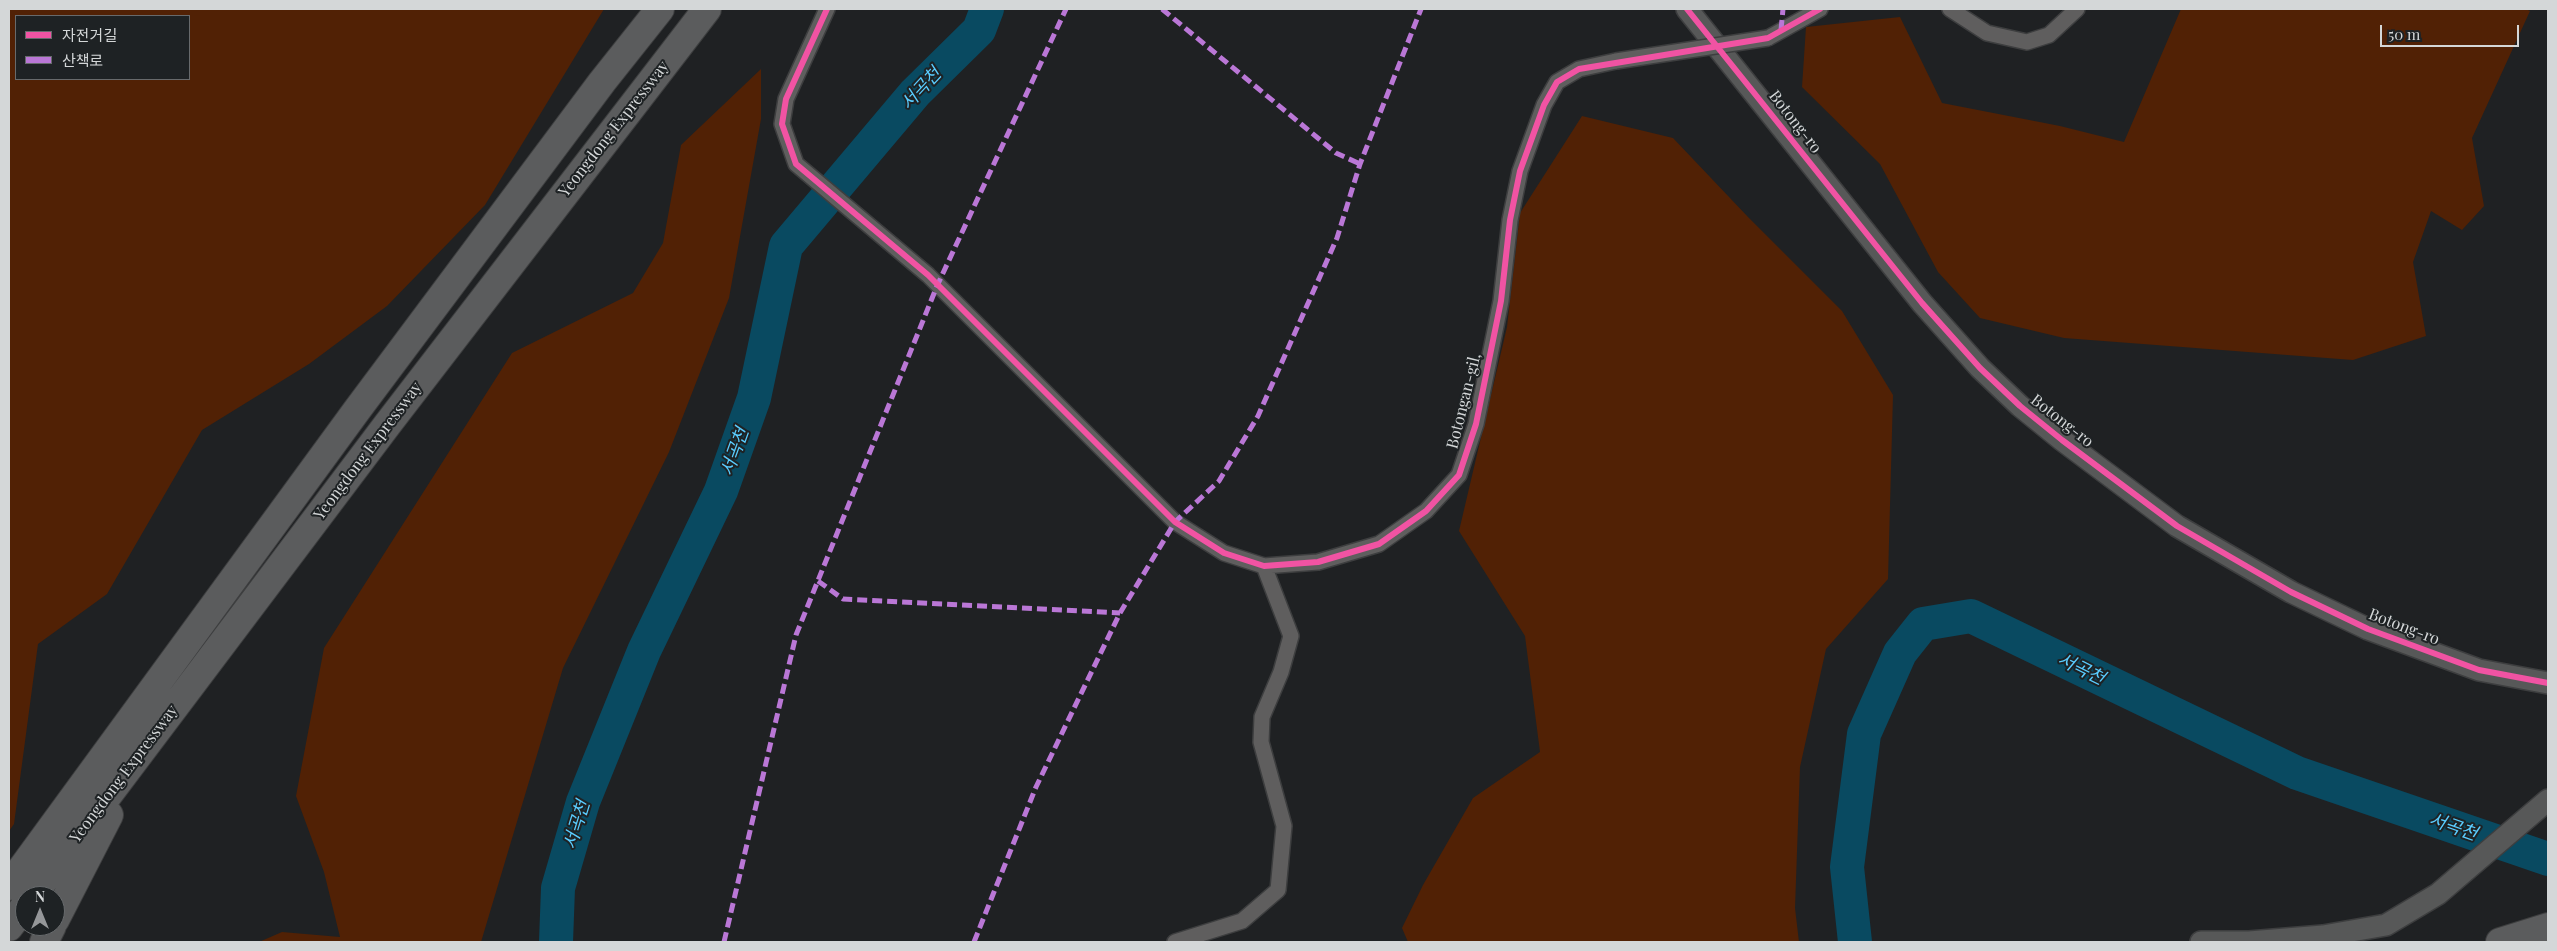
<!DOCTYPE html>
<html>
<head>
<meta charset="utf-8">
<style>
	body { margin:0 }
	#map { position:relative; width:2557px; height:951px; overflow:hidden; background:#1f2123; font-family:"Playfair Display","Noto Sans KR",serif }
	canvas { display:block }
	.frame { position:absolute; inset:0; border:10px solid #d4d7d8; pointer-events:none }
	.legend { position:absolute; left:15px; top:15px; width:175px; height:65px; box-sizing:border-box; background:#1e2224; border:1px solid #676a6c; margin:0; padding:6px 9px; list-style:none; font-size:15px; color:#d4d7d8 }
	.legend li { display:flex; align-items:center; gap:10px; height:25px }
	.legend b { width:25px; border:1px solid #676a6c }
	.north { position:absolute; left:15px; top:886px; width:50px; height:50px; box-sizing:border-box; background:#1e2224; border:1px solid #676a6c; border-radius:50%; rotate:0deg; font-size:14px; font-weight:700; line-height:20px; text-align:center; color:#d4d7d8 }
	.north::after { content:''; display:block; margin:auto; width:18px; height:22px; background:#959799; clip-path:polygon(50% 0,100% 100%,50% 72%,0 100%) }
	.scale { position:absolute; left:2380px; top:25px; width:139px; height:22px; box-sizing:border-box; border:2px solid #d4d7d8; border-top:0; padding-left:6px; font-size:15px; line-height:18px; white-space:nowrap; color:#d4d7d8; -webkit-text-stroke:4px #1e2224; paint-order:stroke }
</style>
</head>
<body>
<div id="map">
<canvas width="2557" height="951"></canvas>
<div class="frame"></div>
<ul class="legend">
<li><b style="height:6px;background:#f153a3"></b>자전거길</li>
<li><b style="height:6px;background:#ba77d6"></b>산책로</li>
</ul>
<div class="north">N</div>
<div class="scale">50 m</div>
</div>
<script>
const c = document.querySelector('canvas').getContext('2d');
c.lineJoin = 'round';
function fillPath(path, color) {
  c.fillStyle = color;
  c.fill(path, 'evenodd');
}
function toPath(rows) {
  const path = new Path2D();
  for (const r of rows) {
    path.moveTo(r[0], r[1]);
    for (let i = 2; i < r.length; i += 2) path.lineTo(r[i], r[i + 1]);
  }
  return path;
}
function strokePath(path, color, width, dash) {
  c.strokeStyle = color;
  c.lineWidth = width;
  c.lineCap = dash ? 'butt' : 'round';
  c.setLineDash(dash || []);
  c.stroke(path);
}
function write(font, color, halo, rows, align = 'center') {
  c.font = font + ' "Playfair Display","Noto Sans KR",serif';
  c.lineWidth = 4;
  c.setLineDash([]);
  c.textBaseline = 'middle';
  c.strokeStyle = halo;
  c.fillStyle = color;
  for (const [text, x, y, turn = 0] of rows) {
    c.save();
    c.translate(x, y);
    c.rotate((+turn || 0) * Math.PI / 180);
    c.textAlign = isNaN(turn) ? turn : align;
    if (halo) c.strokeText(text, 0, 0);
    c.fillText(text, 0, 0);
    c.restore();
  }
}
fillPath(toPath([
	[9,9,604,9,485,205,387,306,309,364,202,430,107,594,38,644,14,824,9,831],
	[16,16,189,16,189,79,16,79],
	[2181,9,2526,9,2530,11,2472,138,2484,206,2462,230,2431,211,2413,262,2426,336,2353,360,2064,338,1980,318,1938,272,1880,164,1802,87,1806,27,1900,17,1942,103,2060,126,2124,142],
	[761,69,761,119,729,298,669,452,563,668,481,942,259,942,282,932,340,937,324,872,296,796,324,648,512,353,633,293,663,243,681,145],
	[1582,116,1673,138,1748,217,1842,311,1893,395,1888,579,1826,649,1800,767,1795,908,1799,942,1408,942,1402,928,1423,885,1473,798,1540,752,1525,636,1459,531,1507,327,1520,213]
]), '#512105');
strokePath(toPath([
	[556,942,558,888,583,802,644,651,721,491,754,398,786,246,915,93,979,30,987,9],
	[1855,942,1847,867,1864,734,1900,653,1923,624,1971,616,2297,773,2548,859]
]), '#094a61', 34);
const street = toPath([
	[827,9,786,99,782,124,796,164,928,275,1175,522,1224,553,1264,566,1318,562,1379,544,1426,511,1459,475,1476,424,1501,301,1510,220,1520,171,1544,105,1557,82,1579,69,1616,61],
	[1950,9,1987,33,2027,42,2049,35,2077,9],
	[1768,38,1820,9],
	[1175,942,1242,921,1278,890,1284,826,1261,742,1262,717,1281,672,1291,636,1264,566]
]);
const secondary = toPath([
	[1687,9,1922,303,1980,368,2020,406,2062,440,2177,526,2291,592,2368,629,2479,670,2548,683],
	[2201,942,2249,942,2323,936,2386,925,2438,894,2548,800]
]);
const highway = toPath([
	[9,886,357,410,602,82,660,9],
	[32,896,387,425,707,9],
	[55,920,109,815],
	[9,927,25,906],
	[44,942,52,926],
	[2500,942,2548,927]
]);
strokePath(street, '#3d3e3f', 18);
strokePath(secondary, '#3d3e3f', 24);
strokePath(highway, '#3d3e3f', 30);
strokePath(street, '#5f5e5e', 15);
strokePath(secondary, '#575858', 21);
strokePath(highway, '#5b5c5d', 28);
const streetBridge = toPath([
	[1616,61,1768,38]
]);
strokePath(streetBridge, '#3d3e3f', 18, []);
strokePath(streetBridge, '#5f5e5e', 15);
strokePath(toPath([
	[1162,9,1336,153,1360,164],
	[1781,30,1783,9],
	[818,581,843,599,1120,613],
	[724,942,796,635,937,286,1066,9],
	[974,942,1036,787,1120,613,1175,522,1219,481,1258,416,1337,238,1360,164,1421,9]
]), '#ba77d6', 5, [10, 5]);
strokePath(toPath([
	[827,9,786,99,782,124,796,164,928,275,1175,522,1224,553,1264,566,1318,562,1379,544,1426,511,1459,475,1476,424,1501,301,1510,220,1520,171,1544,105,1557,82,1579,69,1768,38,1820,9],
	[1687,9,1922,303,1980,368,2020,406,2062,440,2177,526,2291,592,2368,629,2479,670,2548,683]
]), '#f153a3', 6);
write('16px', '#d4d7d8', '#1e2224', [
	["Botong-ro",1795,122,52],
	["Yeongdong Expressway",614,129,-52],
	["Botongan-gil,",1464,401,-76],
	["Botong-ro",2062,421,38],
	["Yeongdong Expressway",368,451,-53],
	["Botong-ro",2404,627,21],
	["Yeongdong Expressway",124,774,-53]
]);
write('italic 18px', '#5acdff', '#1e2224', [
	["서곡천",921,89,-47],
	["서곡천",735,452,-70],
	["서곡천",2081,669,26],
	["서곡천",577,825,-73],
	["서곡천",2453,827,19]
]);
</script>
</body>
</html>
